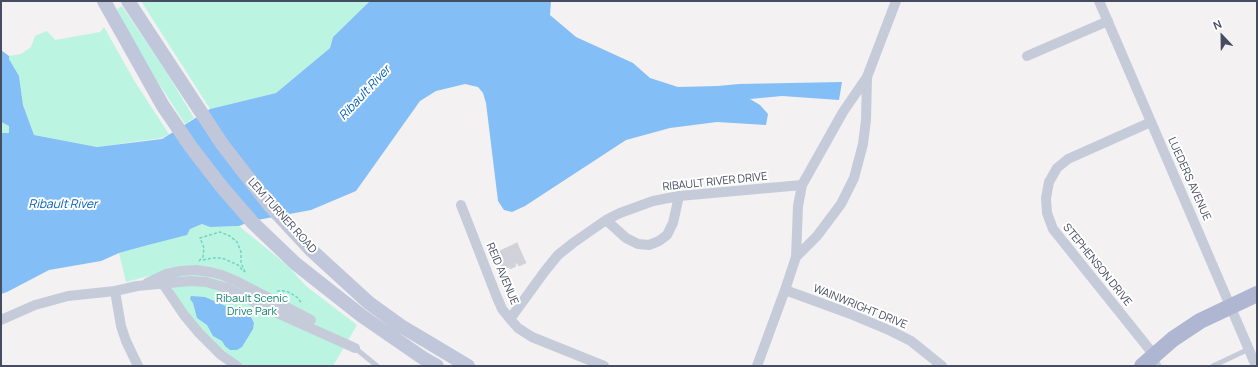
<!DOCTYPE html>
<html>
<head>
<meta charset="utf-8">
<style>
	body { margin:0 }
	#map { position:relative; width:1258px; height:367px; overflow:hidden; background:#f3f1f1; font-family:Manrope,sans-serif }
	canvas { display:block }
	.frame { position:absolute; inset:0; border:2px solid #464d61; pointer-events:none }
	.north { position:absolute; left:1202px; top:16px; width:40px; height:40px; -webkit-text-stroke:3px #fff; paint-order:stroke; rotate:338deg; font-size:11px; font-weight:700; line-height:16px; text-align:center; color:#464d61 }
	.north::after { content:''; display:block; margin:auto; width:14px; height:18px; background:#464d61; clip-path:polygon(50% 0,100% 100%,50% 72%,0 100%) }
</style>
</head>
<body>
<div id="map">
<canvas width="1258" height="367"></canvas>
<div class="frame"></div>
<div class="north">N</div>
</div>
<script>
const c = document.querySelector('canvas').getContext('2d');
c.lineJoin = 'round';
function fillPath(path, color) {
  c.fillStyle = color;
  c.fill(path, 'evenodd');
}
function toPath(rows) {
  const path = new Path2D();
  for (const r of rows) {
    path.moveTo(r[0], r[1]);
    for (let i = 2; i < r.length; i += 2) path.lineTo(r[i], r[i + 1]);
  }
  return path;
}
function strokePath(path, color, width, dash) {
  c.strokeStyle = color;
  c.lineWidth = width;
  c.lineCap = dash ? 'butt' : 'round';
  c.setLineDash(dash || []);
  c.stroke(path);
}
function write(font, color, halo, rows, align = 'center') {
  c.font = font + ' Manrope,sans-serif';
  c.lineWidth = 4;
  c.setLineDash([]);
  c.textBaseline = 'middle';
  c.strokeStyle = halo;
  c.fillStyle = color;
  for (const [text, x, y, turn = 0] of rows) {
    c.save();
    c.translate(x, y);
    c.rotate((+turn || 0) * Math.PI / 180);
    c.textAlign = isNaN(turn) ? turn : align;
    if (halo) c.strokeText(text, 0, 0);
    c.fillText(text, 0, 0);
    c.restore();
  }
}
fillPath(toPath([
	[141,1,370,1,333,37,330,48,276,93,210,109],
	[122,6,167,73,194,118,185,124,154,76,128,31,117,9],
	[104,27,135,82,169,134,162,138,97,147,34,135,23,105,19,76,9,59,9,56,21,54,31,47,35,36,47,31,55,40,100,32],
	[1,122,9,126,9,133,1,133],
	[202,224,210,227,239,226,288,266,306,286,357,325,333,366,241,366,217,345,194,322,174,294,168,271,126,282,119,253,148,245]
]), '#bbf5e2');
fillPath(toPath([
	[370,1,551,1,550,15,576,37,633,63,650,78,678,87,718,86,739,84,842,82,839,100,782,96,750,99,760,105,768,114,766,125,717,122,670,128,626,140,525,206,512,212,504,210,498,201,486,103,483,93,478,87,465,84,436,91,420,101,356,191,311,210,252,221,239,226,210,227,202,224,190,229,187,235,148,245,119,253,101,261,49,270,7,292,1,294,1,133,9,133,9,126,1,122,1,50,9,56,9,59,19,76,23,105,34,135,97,147,162,139,210,109,276,93,330,48,333,37],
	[191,296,205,297,251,317,254,323,253,329,242,347,237,350,230,350,225,346,222,341,213,336,207,325,197,318,193,303,190,299]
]), '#84bef6');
const building = toPath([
	[517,243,526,263,519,266,517,263,515,264,516,266,510,269,509,267,501,270,493,254,517,243]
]);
fillPath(building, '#d0d1d9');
strokePath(building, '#d4d4dd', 1);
strokePath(toPath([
	[203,260,212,258,222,258,238,265,244,272],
	[199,261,203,257,204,248,200,238,220,232,230,236,237,242,241,252,241,263,246,274],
	[277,291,286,291,292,294,298,298,302,304]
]), '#6fd7c1', 1.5, [3, 2]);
strokePath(toPath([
	[355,348,377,366],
	[1155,357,1159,366],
	[1213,366,1249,349]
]), '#c6cbda', 5);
strokePath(toPath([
	[1099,1,1256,366],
	[1027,56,1108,21],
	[1151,122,1068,159,1057,168,1049,182,1046,198,1047,213,1053,229,1154,355],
	[461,205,496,295,502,309,510,319,518,328,532,337,604,366],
	[606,220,626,238,638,244,649,245,659,241,667,235,673,223,679,196],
	[796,257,817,236,841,204,854,178,863,144,866,120,867,77],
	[147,283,166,274,181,271,196,270,210,272,222,275,236,281,311,320],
	[163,284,184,315,199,333,221,355,237,366],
	[785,290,848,313,891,331,911,341,942,366],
	[115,291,121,326,126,341,138,366],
	[510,319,545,271,558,255,573,243,606,220,620,213,653,201,679,196,802,185],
	[1,320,35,305,68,296,115,291,137,286,191,281,206,282,227,288,268,309,355,348],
	[757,366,785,290,796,257,798,206,802,185,843,112,867,77,896,1]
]), '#c6cbda', 10);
strokePath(toPath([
	[104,1,163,106,191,147,221,186,253,223,296,264,362,316,423,358,437,366],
	[128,1,222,144,270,206,311,250,369,303,401,326,468,366]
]), '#c1c7db', 14);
strokePath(toPath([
	[1142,366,1173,339,1200,321,1257,294]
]), '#aeb6d2', 16);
write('11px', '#464d61', '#fff', [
	["LUEDERS AVENUE",1189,179,66],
	["RIBAULT RIVER DRIVE",715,182,-6],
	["LEM TURNER ROAD",282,216,48],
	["STEPHENSON DRIVE",1097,265,51],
	["REID AVENUE",502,274,67],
	["WAINWRIGHT DRIVE",860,307,22]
]);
write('11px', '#0c866b', '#fff', [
	["Ribault Scenic",252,299],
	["Drive Park",252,312]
]);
write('italic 12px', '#005fba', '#fff', [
	["Ribault River",365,93,-47],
	["Ribault River",63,205]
]);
</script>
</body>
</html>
